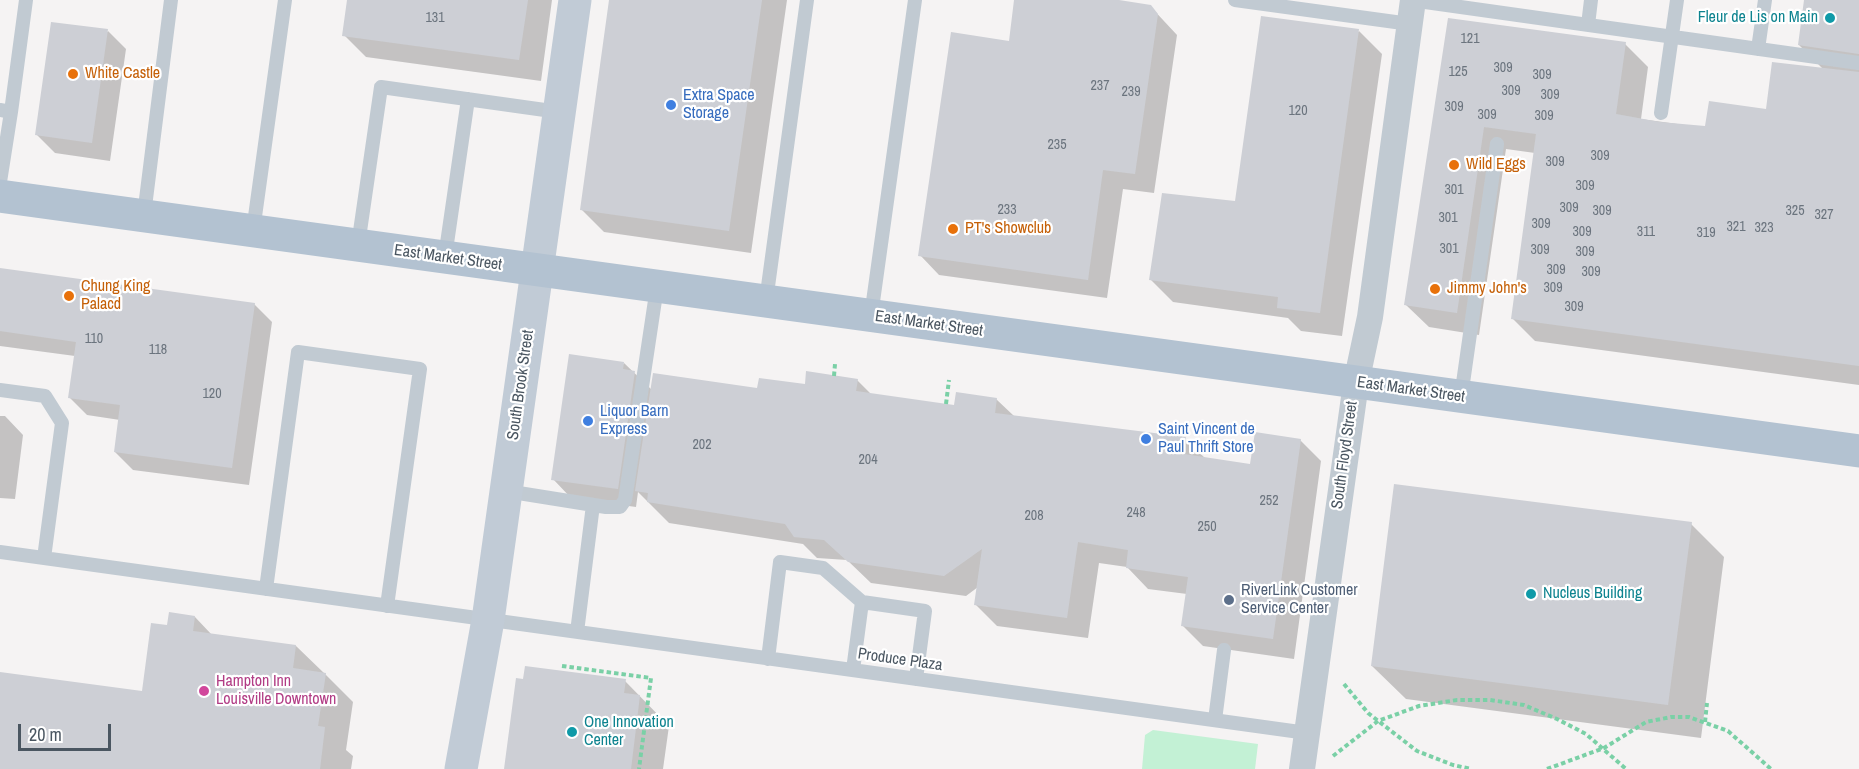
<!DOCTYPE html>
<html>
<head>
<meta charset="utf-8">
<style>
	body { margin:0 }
	#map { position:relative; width:1859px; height:769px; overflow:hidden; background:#f5f3f3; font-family:"Archivo Narrow",sans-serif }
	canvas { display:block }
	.scale { position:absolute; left:18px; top:724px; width:93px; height:27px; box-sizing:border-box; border:3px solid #4a5661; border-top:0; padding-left:8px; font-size:18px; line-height:21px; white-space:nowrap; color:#4a5661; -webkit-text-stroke:4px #fff; paint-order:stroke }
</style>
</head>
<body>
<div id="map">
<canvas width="1859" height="769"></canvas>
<div class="scale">20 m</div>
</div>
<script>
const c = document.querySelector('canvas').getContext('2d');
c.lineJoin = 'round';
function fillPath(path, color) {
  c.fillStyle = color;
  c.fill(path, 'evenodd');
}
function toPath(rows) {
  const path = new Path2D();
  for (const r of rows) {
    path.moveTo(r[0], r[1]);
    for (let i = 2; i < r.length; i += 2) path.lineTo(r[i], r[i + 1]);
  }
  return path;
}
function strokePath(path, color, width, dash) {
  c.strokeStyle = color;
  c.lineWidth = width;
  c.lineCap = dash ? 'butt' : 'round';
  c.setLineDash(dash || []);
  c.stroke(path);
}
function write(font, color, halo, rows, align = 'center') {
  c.font = font + ' "Archivo Narrow",sans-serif';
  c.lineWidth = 4.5;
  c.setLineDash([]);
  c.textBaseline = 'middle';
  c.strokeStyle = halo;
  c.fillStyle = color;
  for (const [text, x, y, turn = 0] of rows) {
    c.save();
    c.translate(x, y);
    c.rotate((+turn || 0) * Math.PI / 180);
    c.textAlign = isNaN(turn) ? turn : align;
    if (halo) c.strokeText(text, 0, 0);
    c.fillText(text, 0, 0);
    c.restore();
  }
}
fillPath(toPath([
	[1153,730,1258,744,1255,769,1142,769,1145,735]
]), '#c3f1d5');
fillPath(toPath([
	[349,0,552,0,541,81,366,57,344,35],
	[611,0,787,0,751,253,604,232,581,209],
	[1016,0,1108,0,1150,6,1177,35,1154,193,1123,189,1107,298,939,275,920,255,1010,42],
	[1806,0,1859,0,1859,385,1535,341,1512,318,1535,153,1506,149,1479,335,1429,327,1406,305,1449,20,1625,44,1648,67,1641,119,1707,128,1767,110,1824,70,1799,45],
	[108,31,126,49,110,161,55,153,37,135],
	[1359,31,1382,54,1342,336,1301,331,1288,318,1173,302,1150,279,1237,203],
	[0,269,254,304,272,322,249,485,133,470,115,452,120,420,87,415,69,397,75,356,0,346],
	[624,363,652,390,759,390,857,380,872,395,955,406,996,399,1014,416,1185,439,1206,459,1251,466,1300,440,1321,461,1294,659,1203,646,1182,625,1187,594,1148,589,1127,567,1099,563,1088,638,997,626,976,605,978,587,966,596,871,583,847,560,817,558,803,544,669,523,638,492,636,507,571,498,553,479],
	[0,416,5,416,23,435,15,499,0,498],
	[1691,524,1724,557,1701,738,1406,699,1372,666],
	[195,617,212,635,296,646,325,674,353,702,346,750,353,756,351,769,0,769,0,695,144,692,168,627],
	[625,681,669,726,663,769,505,769]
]), '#0003');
fillPath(toPath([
	[347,0,528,0,519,60,342,36],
	[609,0,762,0,729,231,580,210],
	[1014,0,1119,0,1151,5,1158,14,1135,174,1103,170,1088,280,918,256,951,32,1009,41],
	[1804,0,1859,0,1859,54,1798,45],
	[1261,16,1359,29,1320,313,1277,308,1278,297,1149,280,1162,193,1235,201],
	[1448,18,1626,42,1616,114,1660,122,1705,126,1709,101,1766,109,1772,62,1859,72,1859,366,1511,319,1536,134,1484,127,1457,313,1404,305],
	[51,22,108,29,92,143,35,135],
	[0,268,255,303,232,468,114,452,120,405,68,398,76,342,0,331],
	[569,354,624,362,623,369,635,371,618,489,551,480],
	[806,371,858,379,856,391,954,405,956,392,997,398,995,413,1186,437,1184,454,1250,464,1255,432,1301,439,1273,639,1181,626,1188,577,1126,568,1128,550,1078,542,1067,618,974,605,982,549,944,576,848,562,824,540,794,537,785,524,647,502,648,493,635,491,653,373,757,388,759,378,805,384],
	[1394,484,1692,522,1668,705,1371,666],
	[169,612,195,616,193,631,296,645,293,668,326,673,318,726,325,727,320,769,0,769,0,672,142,691,151,623,167,625],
	[525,666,626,679,624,693,640,695,631,769,504,769,516,678,523,679]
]), '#cdcfd5');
strokePath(toPath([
	[834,376,835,364],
	[946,404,949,380],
	[562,666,651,678,639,769],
	[1344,684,1368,713,1417,751,1453,765,1471,769],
	[1705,722,1707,703],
	[1333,756,1378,721,1419,706,1457,700,1490,700,1524,705,1557,719,1586,734,1626,769],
	[1547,769,1604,748,1646,722,1671,717,1689,717,1728,731,1771,769]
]), '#7ad0a6', 4, [4.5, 3]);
strokePath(toPath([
	[1235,0,1410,24],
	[1411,0,1859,63],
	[1588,25,1591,0],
	[1758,49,1765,0],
	[0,110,11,112,26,0],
	[1661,113,1677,0],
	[0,182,11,112],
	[144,215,171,0],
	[253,231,285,0],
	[358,245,381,87,559,112],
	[445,257,468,99],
	[766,301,807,0],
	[871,316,915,0],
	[0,390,45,396,62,423,44,558],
	[1461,397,1497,144],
	[506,491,606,507,620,507,625,500,657,287],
	[0,552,1307,733],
	[266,589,298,352,420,369,387,606],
	[862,602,925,611,916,679],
	[577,632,593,505],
	[768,659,780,562,823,568,862,602,853,670],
	[1215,720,1224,650]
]), '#c1cad2', 14);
strokePath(toPath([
	[1302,769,1356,383,1370,317,1413,0]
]), '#c1cad2', 26);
strokePath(toPath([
	[461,769,488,620,575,0]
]), '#c1cbd6', 33);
strokePath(toPath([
	[0,196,1859,451]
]), '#b3c2d1', 33);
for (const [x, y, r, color] of [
	[1830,18,6,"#0f9aa8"],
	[73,74,6,"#e8710a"],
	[671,105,6,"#3f7fe0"],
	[1454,165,6,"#e8710a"],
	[953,229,6,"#e8710a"],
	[1435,289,6,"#e8710a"],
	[69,296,6,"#e8710a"],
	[588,421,6,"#3f7fe0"],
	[1146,439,6,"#3f7fe0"],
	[1531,594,6,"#0f9aa8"],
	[1229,600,6,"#5c6f8a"],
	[204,691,6,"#d1479c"],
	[572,732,6,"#0f9aa8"]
]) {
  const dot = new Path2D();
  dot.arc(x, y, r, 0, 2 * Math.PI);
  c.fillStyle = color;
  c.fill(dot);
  strokePath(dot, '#fff', 2);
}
write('14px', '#6b747e', null, [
	["131",435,18],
	["121",1470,39],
	["309",1503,68],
	["125",1458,72],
	["309",1542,75],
	["237",1100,86],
	["309",1511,91],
	["239",1131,92],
	["309",1550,95],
	["309",1454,107],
	["120",1298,111],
	["309",1487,115],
	["309",1544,116],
	["235",1057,145],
	["309",1600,156],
	["309",1555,162],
	["309",1585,186],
	["301",1454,190],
	["309",1569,208],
	["233",1007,210],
	["309",1602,211],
	["325",1795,211],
	["327",1824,215],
	["301",1448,218],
	["309",1541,224],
	["321",1736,227],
	["323",1764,228],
	["309",1582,232],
	["311",1646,232],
	["319",1706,233],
	["301",1449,249],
	["309",1540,250],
	["309",1585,252],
	["309",1556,270],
	["309",1591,272],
	["309",1553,288],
	["309",1574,307],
	["110",94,339],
	["118",158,350],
	["120",212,394],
	["202",702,445],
	["204",868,460],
	["252",1269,501],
	["248",1136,513],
	["208",1034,516],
	["250",1207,527]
]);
write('16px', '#0d838f', '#fff', [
	["Fleur de Lis on Main",1818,18,"right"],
	["Nucleus Building",1543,594],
	["One Innovation",584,723],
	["Center",584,741]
], 'left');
write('16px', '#c56008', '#fff', [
	["White Castle",85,74],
	["Wild Eggs",1466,165],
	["PT's Showclub",965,229],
	["Chung King",81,287],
	["Palacd",81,305],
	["Jimmy John's",1447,289]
], 'left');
write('16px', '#366cbe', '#fff', [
	["Extra Space",683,96],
	["Storage",683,114],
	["Liquor Barn",600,412],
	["Express",600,430],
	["Saint Vincent de",1158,430],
	["Paul Thrift Store",1158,448]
], 'left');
write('16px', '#4a5661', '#fff', [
	["East Market Street",448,258,8],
	["East Market Street",929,324,8],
	["South Brook Street",521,385,-82],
	["East Market Street",1411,390,8],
	["South Floyd Street",1345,455,-82],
	["Produce Plaza",900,660,8]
]);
write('16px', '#4e5e75', '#fff', [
	["RiverLink Customer",1241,591],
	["Service Center",1241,609]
], 'left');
write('16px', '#b23c85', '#fff', [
	["Hampton Inn",216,682],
	["Louisville Downtown",216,700]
], 'left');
</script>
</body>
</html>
